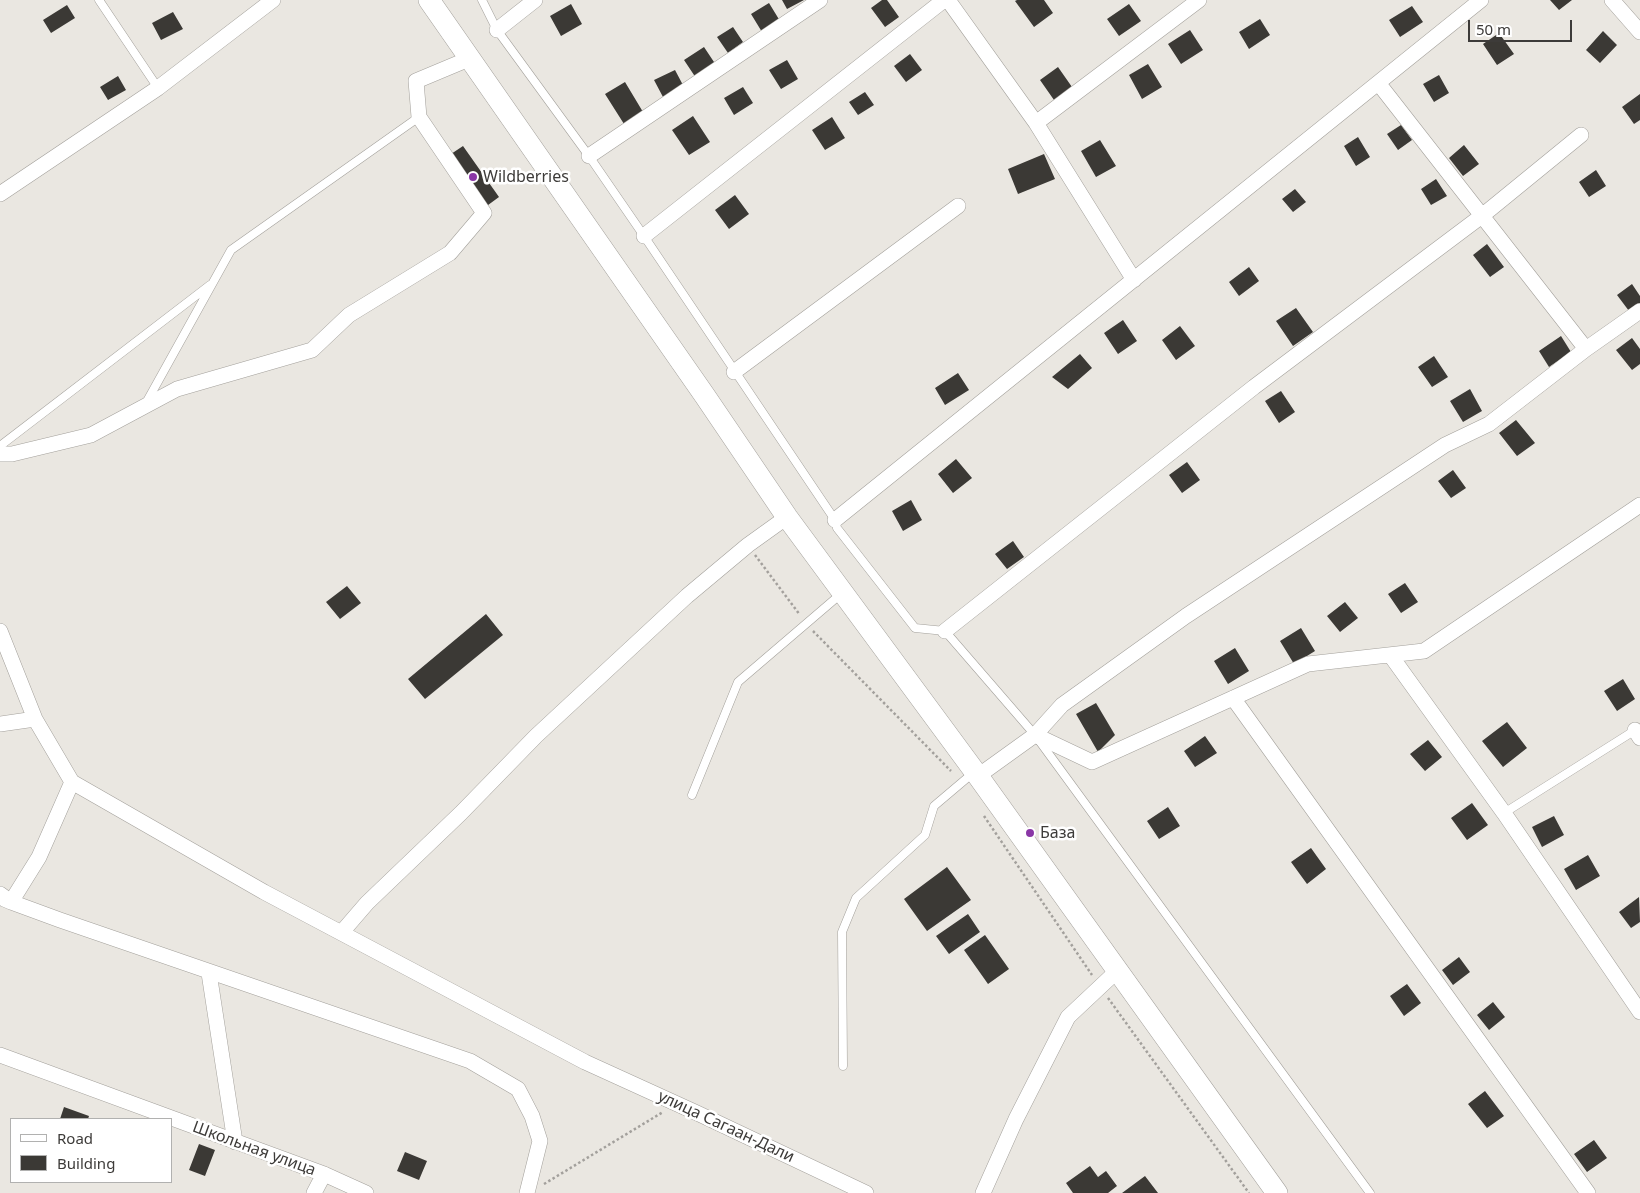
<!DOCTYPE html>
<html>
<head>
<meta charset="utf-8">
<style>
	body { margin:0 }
	#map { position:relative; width:1640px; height:1193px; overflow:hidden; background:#eae7e1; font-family:"Noto Sans",sans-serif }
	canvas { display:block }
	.legend { position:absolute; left:10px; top:1118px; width:162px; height:65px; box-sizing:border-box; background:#fff; border:1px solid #b1b1b0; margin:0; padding:6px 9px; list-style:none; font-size:15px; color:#3d3b39 }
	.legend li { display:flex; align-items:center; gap:10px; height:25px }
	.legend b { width:25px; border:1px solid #b1b1b0 }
	.scale { position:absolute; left:1468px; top:20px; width:104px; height:22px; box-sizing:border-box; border:2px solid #3d3b39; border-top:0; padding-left:6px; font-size:15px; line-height:18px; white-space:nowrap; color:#3d3b39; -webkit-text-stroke:4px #fff; paint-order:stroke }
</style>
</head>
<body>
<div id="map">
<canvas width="1640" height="1193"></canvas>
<ul class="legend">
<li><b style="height:6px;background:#fff"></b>Road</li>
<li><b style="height:14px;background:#3b3935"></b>Building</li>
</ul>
<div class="scale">50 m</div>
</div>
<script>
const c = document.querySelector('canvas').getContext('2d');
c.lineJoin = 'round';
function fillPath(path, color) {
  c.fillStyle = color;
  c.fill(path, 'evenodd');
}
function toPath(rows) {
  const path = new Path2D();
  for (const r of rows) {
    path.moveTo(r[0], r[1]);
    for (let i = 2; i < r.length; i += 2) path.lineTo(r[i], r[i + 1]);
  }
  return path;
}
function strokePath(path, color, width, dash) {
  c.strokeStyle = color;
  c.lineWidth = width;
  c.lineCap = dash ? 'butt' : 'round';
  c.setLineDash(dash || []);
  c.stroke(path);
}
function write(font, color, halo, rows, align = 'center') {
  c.font = font + ' "Noto Sans",sans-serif';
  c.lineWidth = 5;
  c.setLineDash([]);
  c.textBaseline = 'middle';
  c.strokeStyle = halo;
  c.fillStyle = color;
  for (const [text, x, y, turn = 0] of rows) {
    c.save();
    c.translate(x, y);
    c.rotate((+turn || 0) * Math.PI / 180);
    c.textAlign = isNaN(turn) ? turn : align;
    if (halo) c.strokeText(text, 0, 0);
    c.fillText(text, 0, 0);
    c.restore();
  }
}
fillPath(toPath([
	[782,0,804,0,787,9],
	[882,0,887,0,899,17,885,27,871,8],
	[1017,0,1044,0,1053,13,1034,27,1015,1],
	[1550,0,1572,0,1559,10],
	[769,3,780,21,762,32,751,14],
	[571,4,582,24,561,36,550,16],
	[1129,4,1141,21,1119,36,1107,19],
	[67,5,75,18,51,33,43,20],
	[1412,6,1423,22,1400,37,1389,20],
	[173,12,183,29,161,40,152,23],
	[1260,19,1270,35,1249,49,1239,32],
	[733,27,743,42,728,53,717,37],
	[1190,30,1203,50,1181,64,1168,44],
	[1603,31,1617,45,1600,63,1586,50],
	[1499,33,1514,54,1497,65,1483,44],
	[704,47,716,65,696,78,684,60],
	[910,54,922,70,906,82,894,66],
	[787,60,798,79,781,89,769,70],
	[1148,64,1162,87,1142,99,1129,75],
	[1058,67,1072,87,1054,100,1040,80],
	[675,70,684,87,663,97,654,80],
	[1439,75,1449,93,1434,102,1423,84],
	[118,76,126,90,108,100,100,87],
	[625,82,643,112,624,124,605,94],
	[743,87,753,103,734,115,724,98],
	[865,92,874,105,858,115,849,102],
	[1640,94,1640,120,1634,124,1622,107],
	[693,116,710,142,689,155,672,130],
	[832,117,845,138,825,150,812,130],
	[1401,125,1412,140,1398,150,1387,134],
	[1358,137,1370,157,1356,166,1344,146],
	[1100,140,1116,166,1096,177,1081,151],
	[1464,145,1479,164,1463,176,1449,158],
	[463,146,499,197,484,208,448,156],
	[1044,154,1055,179,1018,194,1008,169],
	[1596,170,1606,186,1589,197,1579,182],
	[1436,179,1447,196,1431,205,1421,189],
	[1295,189,1306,202,1293,212,1282,199],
	[735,195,749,214,729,229,715,210],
	[1487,244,1504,267,1490,277,1473,255],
	[1249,267,1259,281,1239,296,1229,282],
	[1632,284,1640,296,1640,303,1629,311,1617,295],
	[1296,308,1313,332,1293,346,1276,321],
	[1123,320,1137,341,1118,354,1104,333],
	[1180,326,1195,346,1176,360,1162,340],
	[1561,336,1571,352,1549,367,1539,351],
	[1632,338,1640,349,1640,364,1632,370,1616,350],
	[1080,354,1092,368,1068,389,1052,377],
	[1434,356,1448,377,1432,387,1418,367],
	[958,373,969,390,945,405,935,388],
	[1470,389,1482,411,1463,422,1450,401],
	[1281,391,1295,412,1279,423,1265,401],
	[1516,420,1535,443,1517,456,1499,433],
	[956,459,972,478,953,493,938,474],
	[1187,462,1200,480,1182,493,1169,475],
	[1453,470,1466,488,1451,498,1438,481],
	[911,500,922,520,903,531,892,511],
	[1013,541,1024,557,1007,569,995,554],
	[1405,583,1418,602,1401,613,1388,594],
	[347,586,361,603,340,619,326,602],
	[1345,602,1358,618,1340,632,1327,616],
	[486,614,503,635,425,699,408,679],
	[1301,628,1315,651,1294,664,1280,641],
	[1235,648,1249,671,1228,684,1214,661],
	[1623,679,1635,699,1617,711,1604,691],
	[1096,703,1115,735,1098,752,1076,714],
	[1507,722,1527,748,1503,767,1482,741],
	[1205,736,1217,753,1195,767,1184,751],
	[1428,740,1442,757,1425,771,1410,754],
	[1472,803,1488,825,1467,840,1451,818],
	[1168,807,1180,826,1159,839,1147,821],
	[1554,816,1564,835,1542,847,1532,827],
	[1311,848,1326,869,1307,884,1291,862],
	[1588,855,1600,876,1576,890,1564,869],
	[947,867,971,900,927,931,904,899],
	[1639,897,1640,922,1631,928,1619,912],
	[968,914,980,932,949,954,936,936],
	[985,935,1009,969,988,984,964,950],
	[1459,957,1470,972,1453,985,1442,970],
	[1407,984,1421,1003,1404,1016,1390,996],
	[1493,1002,1505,1017,1489,1030,1477,1015],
	[1485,1091,1504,1116,1487,1128,1468,1104],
	[64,1107,89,1116,88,1119,60,1119],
	[1594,1140,1607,1158,1587,1172,1574,1154],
	[199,1144,215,1150,205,1176,189,1170],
	[405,1152,427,1161,419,1180,397,1171],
	[1090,1166,1098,1177,1106,1171,1117,1186,1108,1193,1073,1193,1066,1183],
	[1145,1176,1158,1193,1122,1193]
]), '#3b3935');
const lane = toPath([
	[99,0,158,88],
	[482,0,497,30,589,156,644,236,835,520,837,528,915,628,945,631,1035,735,1370,1193],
	[146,403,231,250,419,117],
	[0,446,210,285],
	[692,795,738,682,842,593],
	[1504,813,1637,729],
	[843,1066,842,932,856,898,925,835,934,806,973,773]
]);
const street = toPath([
	[948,0,1036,123,1134,280],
	[1612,0,1640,32],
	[497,30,535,0],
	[1379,84,1586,349],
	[1036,123,1199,0],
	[589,156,820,0],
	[0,194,158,88,273,0],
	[644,236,944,0],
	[734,372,958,206],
	[0,454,12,454,91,435,177,389,312,350,349,315,450,253,484,213,419,117,416,81,471,58],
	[835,520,1481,0],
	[0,631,35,719,72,782,264,892,585,1062,697,1113,866,1193],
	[945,631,1254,387,1483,215,1581,135],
	[1391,656,1504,813,1640,1012],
	[1233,698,1588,1193],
	[0,724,35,719],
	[1635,730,1640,738],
	[1035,735,1092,762,1308,664,1424,651,1640,505],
	[978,776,1035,735,1062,705,1186,616,1445,445,1489,424,1586,349,1640,311],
	[0,894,11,902,60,920,470,1061,518,1089,532,1116,540,1141,527,1193],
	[4,899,11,902,39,857,72,782],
	[342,932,367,903,461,813,536,736,687,596,748,545,787,517],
	[209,973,235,1142],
	[0,1055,324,1174,366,1193],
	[314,1193,324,1174],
	[983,1193,1016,1119,1068,1017,1117,971]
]);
const secondary = toPath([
	[429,0,705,396,787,517,978,776,1277,1193]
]);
strokePath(lane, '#a3a09b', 9);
strokePath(street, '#a3a09b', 16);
strokePath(secondary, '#a3a09b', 22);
strokePath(toPath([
	[755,555,800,615],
	[813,631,951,771],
	[984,816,1092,975],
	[1108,998,1249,1193],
	[544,1184,663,1112]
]), '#a3a09c', 2.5, [2.5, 2.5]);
strokePath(lane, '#fff', 8);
strokePath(street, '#fff', 15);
strokePath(secondary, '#fff', 21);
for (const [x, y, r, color] of [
	[473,177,5,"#8a37a6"],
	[1030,833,5,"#8a37a6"]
]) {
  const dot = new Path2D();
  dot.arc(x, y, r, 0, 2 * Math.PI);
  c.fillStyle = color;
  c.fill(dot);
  strokePath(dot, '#fff', 2);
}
write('16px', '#3d3b39', '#fff', [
	["Wildberries",483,177],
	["База",1040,833]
], 'left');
write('16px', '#3d3b39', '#fff', [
	["улица Сагаан-Дали",726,1127,25],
	["Школьная улица",254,1149,20]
]);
</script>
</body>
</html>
